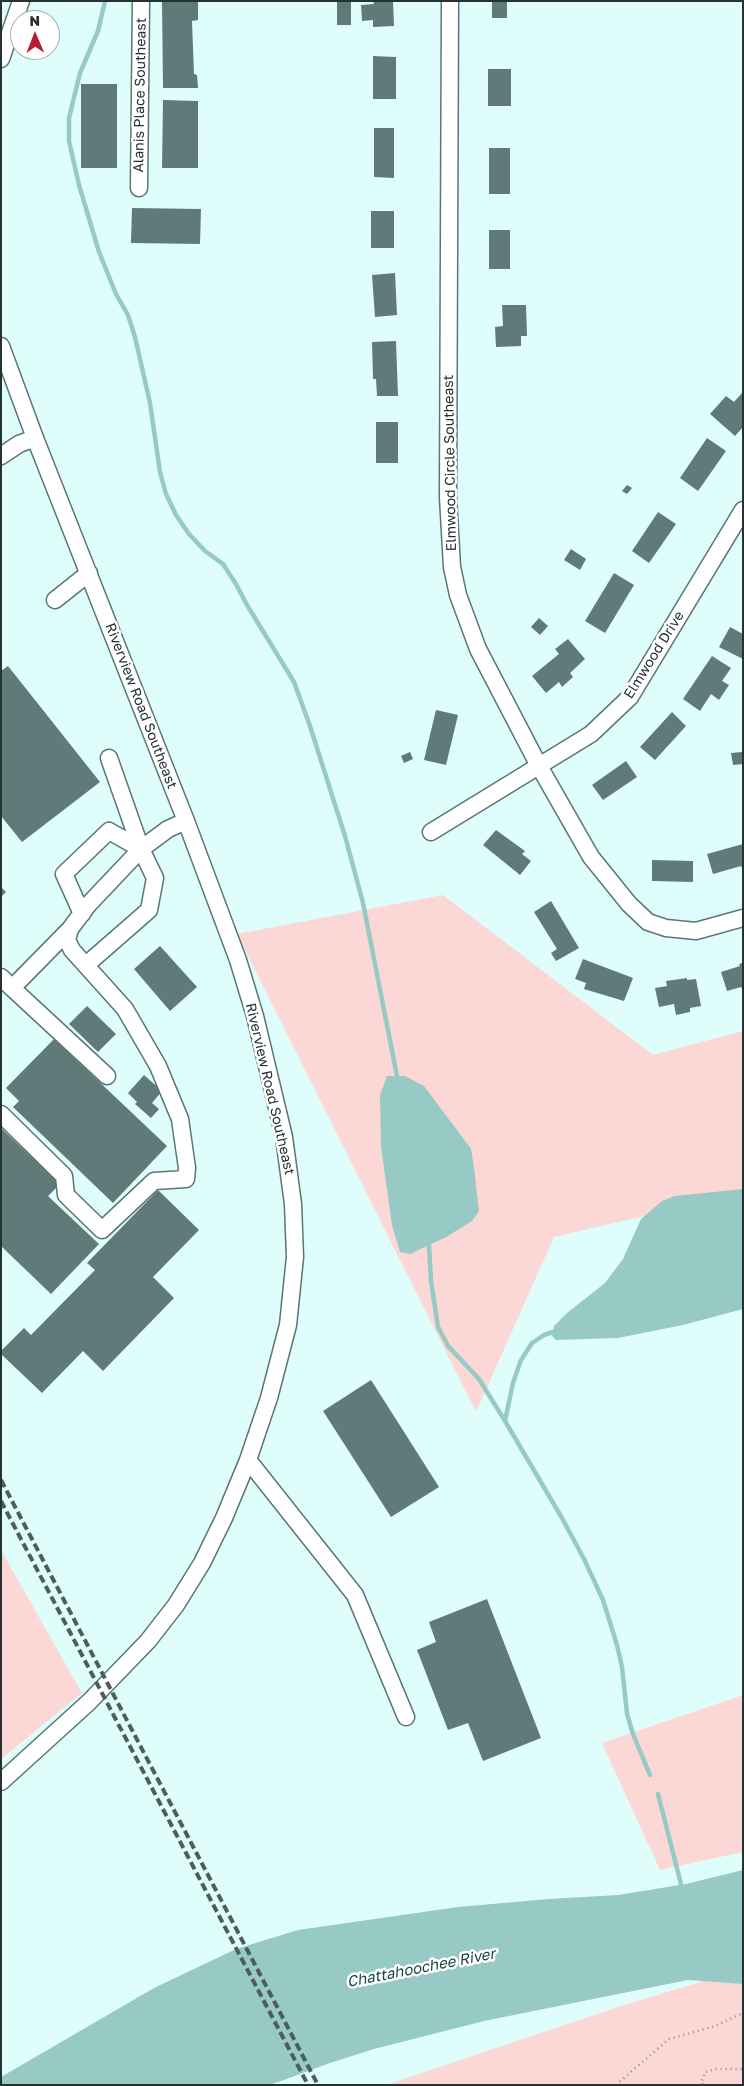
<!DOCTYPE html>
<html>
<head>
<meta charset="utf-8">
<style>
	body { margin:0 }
	#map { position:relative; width:744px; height:2086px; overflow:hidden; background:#dffefb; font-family:"Golos Text",sans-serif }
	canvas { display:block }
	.frame { position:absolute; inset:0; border:2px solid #263231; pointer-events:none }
	.north { position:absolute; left:10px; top:10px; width:50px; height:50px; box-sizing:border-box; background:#fff; border:1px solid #a8adad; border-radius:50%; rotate:359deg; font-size:14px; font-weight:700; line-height:20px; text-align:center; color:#263231 }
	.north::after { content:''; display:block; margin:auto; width:18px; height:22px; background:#b22031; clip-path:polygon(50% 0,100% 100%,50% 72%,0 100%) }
</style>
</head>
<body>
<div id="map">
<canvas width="744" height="2086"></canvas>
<div class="frame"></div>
<div class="north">N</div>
</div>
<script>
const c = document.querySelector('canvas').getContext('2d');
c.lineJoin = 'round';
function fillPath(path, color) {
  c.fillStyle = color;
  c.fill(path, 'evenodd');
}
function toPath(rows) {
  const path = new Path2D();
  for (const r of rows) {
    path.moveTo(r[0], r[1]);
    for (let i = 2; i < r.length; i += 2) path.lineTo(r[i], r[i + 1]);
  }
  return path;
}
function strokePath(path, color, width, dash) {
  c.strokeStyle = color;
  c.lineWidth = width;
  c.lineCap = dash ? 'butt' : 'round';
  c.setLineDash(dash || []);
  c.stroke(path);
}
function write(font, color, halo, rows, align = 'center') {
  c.font = font + ' "Golos Text",sans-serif';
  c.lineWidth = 5;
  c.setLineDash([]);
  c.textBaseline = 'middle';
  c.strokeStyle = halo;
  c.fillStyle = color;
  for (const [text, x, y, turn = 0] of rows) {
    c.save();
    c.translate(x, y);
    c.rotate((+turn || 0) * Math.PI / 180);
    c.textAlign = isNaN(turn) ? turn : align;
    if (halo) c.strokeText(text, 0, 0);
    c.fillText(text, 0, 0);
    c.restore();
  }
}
fillPath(toPath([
	[443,895,653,1055,743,1031,743,1193,554,1237,476,1412,237,934],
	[1,1550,82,1693,1,1759],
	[743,1695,743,1852,660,1870,602,1743],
	[743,1969,743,2085,386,2085,621,2006]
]), '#fbd7d5');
fillPath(toPath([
	[387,1076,405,1076,424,1086,471,1149,474,1168,479,1211,472,1221,446,1237,410,1254,400,1252,392,1225,381,1147,380,1095],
	[743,1189,743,1309,683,1325,618,1338,556,1340,552,1336,554,1326,567,1313,605,1283,623,1259,641,1219,662,1201,675,1196],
	[743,1870,743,1984,688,1980,484,2021,374,2049,330,2063,270,2085,1,2085,1,2077,154,1988,236,1949,298,1930,458,1907,549,1899,618,1895,686,1884]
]), '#97c9c5');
strokePath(toPath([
	[105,1,98,31,80,73,69,118,69,141,79,185,99,252,116,294,128,315,135,337,150,403,160,472,166,494,176,515,189,534,205,551,223,564,236,584,247,605,294,682,310,726,345,836,363,903,397,1076],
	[429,1246,431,1281,438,1327,448,1346,479,1379,505,1421,562,1518,584,1559,603,1600,617,1645,622,1667,627,1714,633,1734,650,1775],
	[505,1421,513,1383,521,1360,532,1343,544,1335,553,1332],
	[658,1794,681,1884]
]), '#97c9c5', 4.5);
fillPath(toPath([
	[337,1,351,1,351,25,337,25],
	[373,1,393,1,394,26,373,27,373,20,362,21,361,5,374,4],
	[492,1,507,1,507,18,492,18],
	[162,2,198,2,198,20,192,21,194,74,197,75,198,88,163,88],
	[373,56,396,57,396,99,373,99],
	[488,69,511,69,511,106,488,106],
	[81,84,117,84,117,168,81,168],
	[163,100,198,101,198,168,162,168],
	[374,128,394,128,394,178,374,177],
	[489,148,510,148,510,194,489,194],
	[132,208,201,209,200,244,131,243],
	[371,211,394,211,394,248,371,248],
	[489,230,510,230,510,269,489,269],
	[395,273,397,315,375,317,372,275],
	[502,305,526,305,527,336,521,336,521,346,496,347,495,327,503,326],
	[396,341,398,396,377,396,376,379,373,379,372,342],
	[743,392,743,427,735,436,710,414,726,396,734,402],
	[376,422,398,422,398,463,376,463],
	[707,438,726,451,698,491,680,478],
	[627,485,632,488,627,494,622,491],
	[658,512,676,524,649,563,632,551],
	[571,549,586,559,580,570,564,560],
	[614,573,634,585,605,633,585,621],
	[539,618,548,626,540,635,531,627],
	[730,627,743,634,743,659,719,647],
	[568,639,585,659,570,673,573,677,562,687,559,682,546,693,532,676,559,654,555,649],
	[712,656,731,668,722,681,729,685,719,700,711,694,700,711,683,699],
	[8,666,100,782,22,842,1,816,1,671],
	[436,710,458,715,446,765,424,760],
	[672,712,686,726,655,760,640,747],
	[410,752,413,759,404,763,401,756],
	[742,752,743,764,733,765,731,753],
	[626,761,637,777,603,800,592,785],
	[496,830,525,851,522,854,531,861,520,875,483,845],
	[743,844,743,870,741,866,713,874,707,854],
	[652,860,693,861,693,882,652,881],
	[1,887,6,892,1,897],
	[551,901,579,948,556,961,551,953,557,949,534,912],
	[160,946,197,987,170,1011,134,969],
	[583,959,633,978,624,1001,584,989,586,983,575,979],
	[743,963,743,991,741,987,727,991,721,972,740,966,739,964],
	[687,978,687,980,696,979,701,1006,690,1008,690,1012,676,1015,674,1004,659,1007,655,988,667,986,666,981],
	[87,1006,116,1034,98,1052,69,1024],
	[54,1039,167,1146,113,1203,13,1107,19,1101,6,1088],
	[144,1075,162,1091,152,1103,159,1109,151,1118,135,1104,137,1102,128,1093],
	[1,1128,60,1184,48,1196,99,1244,51,1294,1,1246],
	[158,1190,199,1230,153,1277,174,1298,103,1371,83,1351,42,1393,1,1354,1,1351,24,1328,31,1335,95,1270,87,1263],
	[371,1380,439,1487,391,1517,323,1411],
	[487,1599,541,1738,483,1761,468,1723,448,1730,417,1650,436,1642,429,1622]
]), '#5f7a78');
const minor = toPath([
	[450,1,448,497,452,567,458,595,478,649,539,766,591,857,629,904,648,922,666,928,696,931,743,918],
	[1,59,21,1],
	[139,188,141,1],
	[1,346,35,438,186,821,238,960,255,1016,284,1137,293,1204,295,1257,288,1325,269,1398,248,1460,224,1518,202,1563,176,1605,148,1641,89,1702,1,1782],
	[1,456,19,444,35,438],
	[55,600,89,573],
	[431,832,591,734,630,697,743,510],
	[82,914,64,874,109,831,141,849],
	[70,929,12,988,107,1076],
	[86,965,149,910,155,878,141,849,109,758],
	[1,977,12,988],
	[1,1114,64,1176,66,1195,102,1230,154,1181,186,1179,187,1168,180,1119,158,1066,125,1009,72,950,67,940,70,929,88,905,141,849,168,829,186,821],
	[248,1460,355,1595,406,1717]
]);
strokePath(minor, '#5b7674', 19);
strokePath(toPath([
	[616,2085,669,2039,715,2026,743,2013],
	[708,2085,701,2083,705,2072,716,2069,743,2069]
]), '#7f9492', 2.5, [1, 4]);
strokePath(minor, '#fff', 16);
strokePath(toPath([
	[1,1480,318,2085],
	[1,1501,308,2085]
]), '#4d5d5b', 4, [8, 4]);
write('14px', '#263231', '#fff', [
	["Alanis Place Southeast",140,95,-89],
	["Elmwood Circle Southeast",450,463,-91],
	["Elmwood Drive",654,655,-58],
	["Riverview Road Southeast",141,706,69],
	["Riverview Road Southeast",270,1089,77]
]);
write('italic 15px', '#194744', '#fff', [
	["Chattahoochee River",421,1968,-11]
]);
</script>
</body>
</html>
